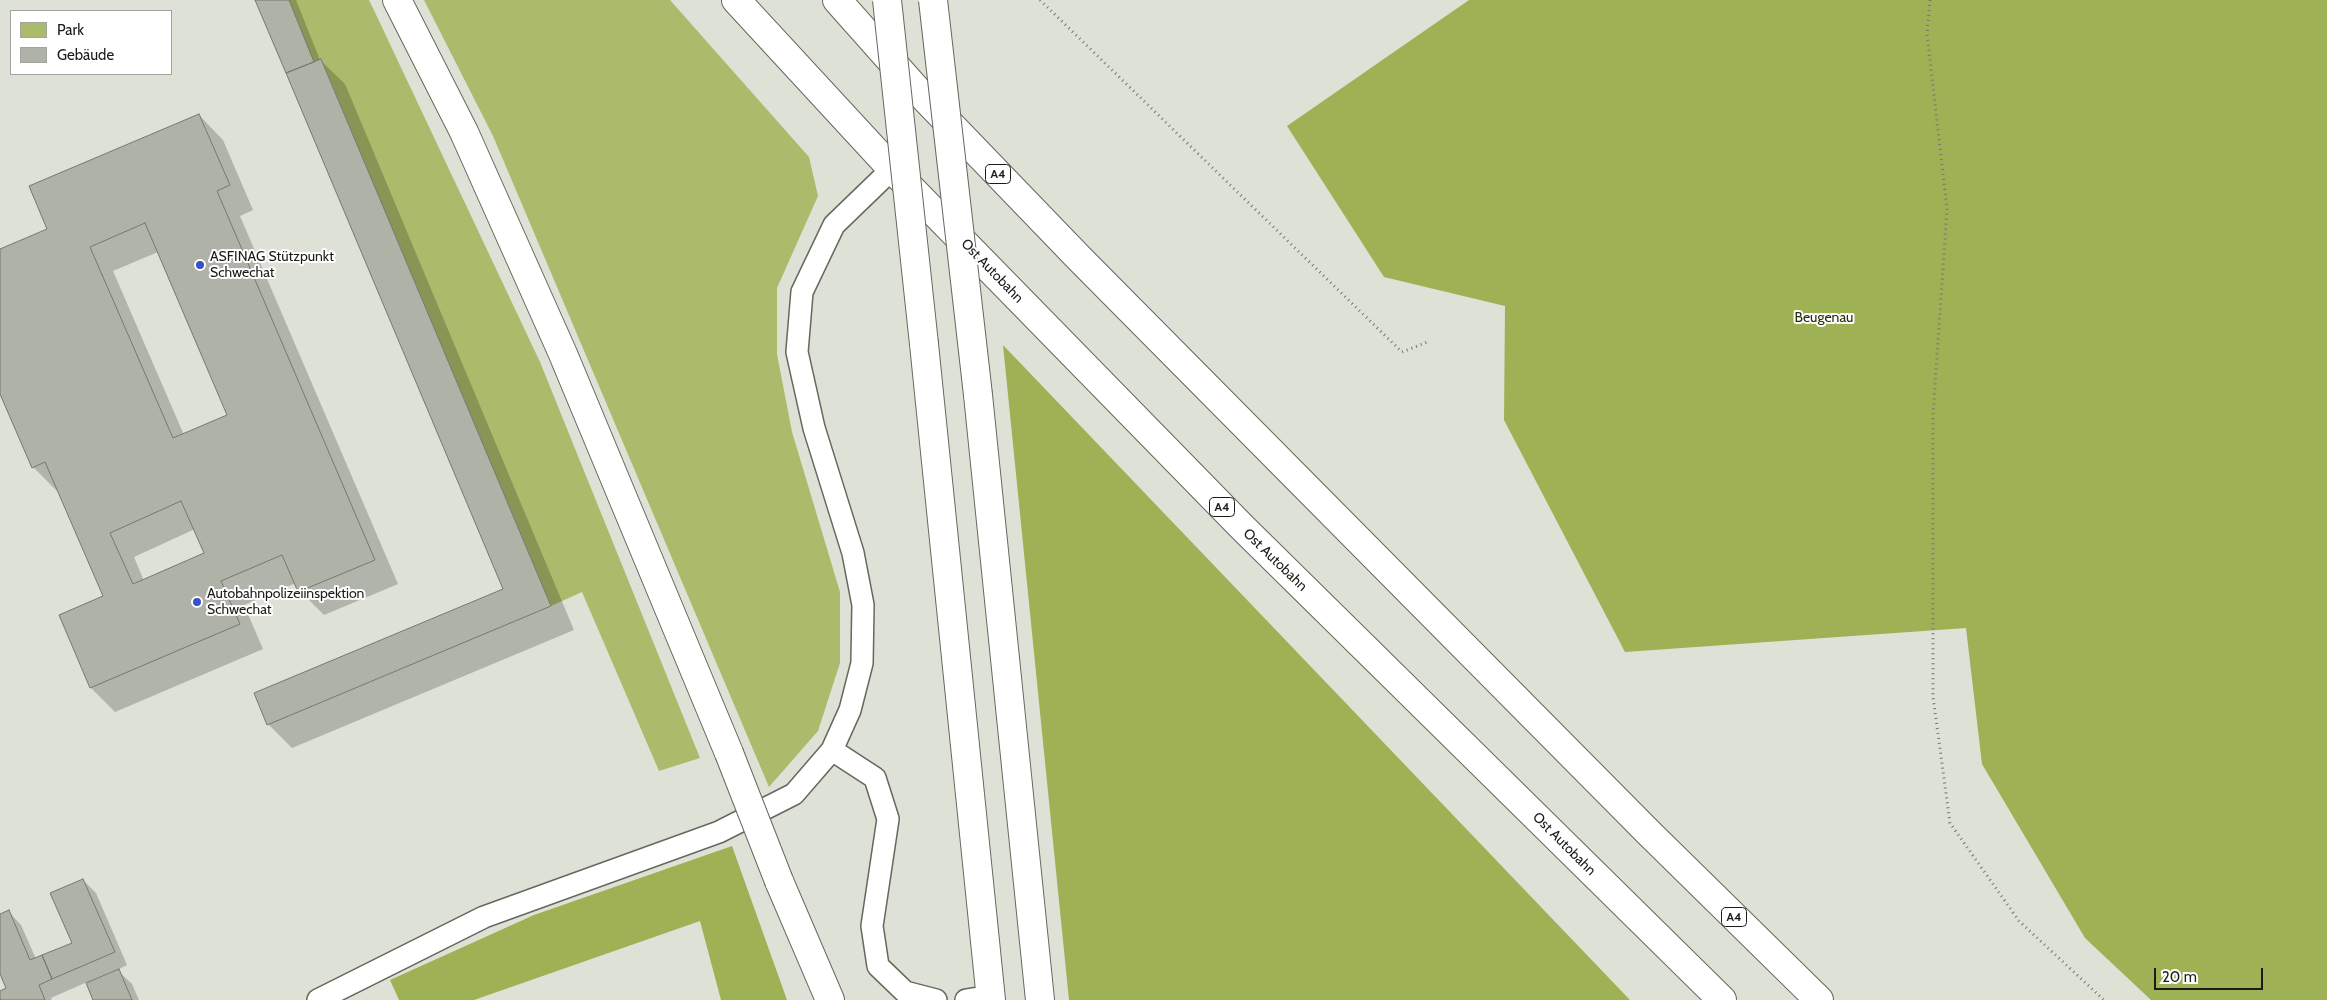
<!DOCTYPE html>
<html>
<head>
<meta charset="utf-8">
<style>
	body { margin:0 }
	#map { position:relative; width:2327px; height:1000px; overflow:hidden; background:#dee1d5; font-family:Cabin,sans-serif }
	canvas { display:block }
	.legend { position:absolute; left:10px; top:10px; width:162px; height:65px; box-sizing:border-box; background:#fff; border:1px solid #a4a4a3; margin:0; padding:6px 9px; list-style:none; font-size:15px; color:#1b1c18 }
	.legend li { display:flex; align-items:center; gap:10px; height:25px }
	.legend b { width:25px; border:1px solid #a4a4a3 }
	.scale { position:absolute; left:2154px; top:968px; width:109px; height:22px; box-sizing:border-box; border:2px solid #1b1c18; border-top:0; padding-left:6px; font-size:15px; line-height:18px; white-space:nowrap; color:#1b1c18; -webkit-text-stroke:4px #fff; paint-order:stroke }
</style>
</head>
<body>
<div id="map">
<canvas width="2327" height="1000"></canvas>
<ul class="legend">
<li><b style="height:14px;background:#aabb6b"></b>Park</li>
<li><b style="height:14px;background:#afb2a7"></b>Gebäude</li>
</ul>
<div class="scale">20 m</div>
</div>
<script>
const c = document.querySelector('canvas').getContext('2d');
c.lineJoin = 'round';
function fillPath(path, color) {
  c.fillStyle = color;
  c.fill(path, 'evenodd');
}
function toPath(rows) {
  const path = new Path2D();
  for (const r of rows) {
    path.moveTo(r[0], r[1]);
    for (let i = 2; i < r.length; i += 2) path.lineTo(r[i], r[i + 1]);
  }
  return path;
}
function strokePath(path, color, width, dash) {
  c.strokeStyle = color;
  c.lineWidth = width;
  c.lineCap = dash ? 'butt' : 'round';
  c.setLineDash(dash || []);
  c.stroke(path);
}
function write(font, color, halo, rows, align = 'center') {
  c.font = font + ' Cabin,sans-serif';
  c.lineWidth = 4;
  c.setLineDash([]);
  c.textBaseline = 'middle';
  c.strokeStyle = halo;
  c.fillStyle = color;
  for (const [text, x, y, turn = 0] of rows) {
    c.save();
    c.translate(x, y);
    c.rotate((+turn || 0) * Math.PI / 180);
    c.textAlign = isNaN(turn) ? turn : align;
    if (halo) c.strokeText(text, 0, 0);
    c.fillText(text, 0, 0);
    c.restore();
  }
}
fillPath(toPath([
	[289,0,369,0,371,4,540,362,700,758,659,771,582,592,551,606,321,59,314,62],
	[424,0,670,0,809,157,818,196,777,288,777,354,792,432,840,592,840,663,818,731,769,787,493,136]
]), '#aabb6b');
fillPath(toPath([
	[1469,0,2327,0,2327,1000,2151,1000,2085,938,1982,764,1966,628,1625,652,1504,420,1505,306,1384,277,1287,126],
	[1003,345,1630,1000,1069,1000],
	[732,846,787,1000,721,1000,700,921,474,1000,399,1000,390,980,534,915]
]), '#9eb154');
fillPath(toPath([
	[257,0,296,0,320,60,345,84,574,630,292,748,268,724,504,590],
	[199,115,223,140,253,210,240,216,398,584,324,615,300,591,296,583,244,605,263,649,115,712,91,688,60,616,104,597,59,491,57,491,33,467,0,391,0,250,49,229],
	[158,252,229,416,184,435,113,271],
	[195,529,205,554,144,581,134,557],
	[83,880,96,893,127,965,117,970,132,984,139,1000,94,1000,87,982,51,998,52,1000,0,1000,0,992,8,989,0,971,0,915,8,911,21,925,36,959,74,943]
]), '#0003');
const building = toPath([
	[255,0,289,0,314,62,286,73,255,0],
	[321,59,551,606,267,725,254,693,503,589,286,73,321,59],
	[199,114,230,185,217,191,375,560,298,592,282,555,221,581,240,624,90,688,59,615,103,596,45,462,32,468,0,394,0,249,47,229,29,186,199,114],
	[145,223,227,415,173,438,90,247,145,223],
	[181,501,204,553,133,584,110,533,181,501],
	[83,879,115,952,52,979,42,955,72,943,50,893,83,879],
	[9,910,30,960,42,955,52,979,39,985,45,1000,0,1000,0,991,6,988,0,974,0,914,9,910],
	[119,969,132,1000,93,1000,86,983,119,969]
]);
fillPath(building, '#afb2a7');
strokePath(building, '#75786d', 1);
const lane = toPath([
	[832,750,875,778,888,819,872,926,878,966,905,992,936,1000],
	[318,1000,484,917,719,832,794,794,832,750,850,710,862,663,863,605,853,553,814,428,797,352,802,292,834,225,892,169],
	[966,1000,991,996]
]);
const highway = toPath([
	[397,0,464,132,563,354,729,753],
	[736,0,892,169,1242,527,1722,1000],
	[837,0,917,90,1079,258,1649,833,1819,1000],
	[924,344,991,1000],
	[978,395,1040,1000],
	[779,881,830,1000]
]);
strokePath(lane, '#65685d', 24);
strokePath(highway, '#65685d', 30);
strokePath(toPath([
	[1040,0,1402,352,1430,341],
	[1930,0,1927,34,1947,209,1933,415,1933,697,1950,823,2019,921,2104,1000]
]), '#75776f', 3, [1, 4]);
strokePath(lane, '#fff', 21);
strokePath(highway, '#fff', 28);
const highwayBridge = toPath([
	[887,0,924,344],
	[933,0,978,395],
	[729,753,779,881]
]);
strokePath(highwayBridge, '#65685d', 30, []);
strokePath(highwayBridge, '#fff', 28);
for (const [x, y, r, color] of [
	[200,265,5,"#3851c3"],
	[197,602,5,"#3851c3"]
]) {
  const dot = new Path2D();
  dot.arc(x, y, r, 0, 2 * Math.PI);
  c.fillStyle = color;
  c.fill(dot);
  strokePath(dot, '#fff', 2);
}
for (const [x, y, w] of [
	[998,174,25],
	[1222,507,25],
	[1734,917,25]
]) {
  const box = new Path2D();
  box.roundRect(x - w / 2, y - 9.5, w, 19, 4);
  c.fillStyle = '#fff';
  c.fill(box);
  strokePath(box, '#1b1c18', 1);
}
write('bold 12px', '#1b1c18', null, [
	["A4",998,174],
	["A4",1222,507],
	["A4",1734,917]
]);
write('14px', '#1b1c18', '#fff', [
	["ASFINAG Stützpunkt",210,257],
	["Schwechat",210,273],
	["Autobahnpolizeiinspektion",207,594],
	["Schwechat",207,610]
], 'left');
write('14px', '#1b1c18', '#fff', [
	["Ost Autobahn",992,271,46],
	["Ost Autobahn",1275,560,44],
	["Ost Autobahn",1564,844,45]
]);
write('14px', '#282f06', '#fff', [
	["Beugenau",1824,318]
]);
</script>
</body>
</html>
